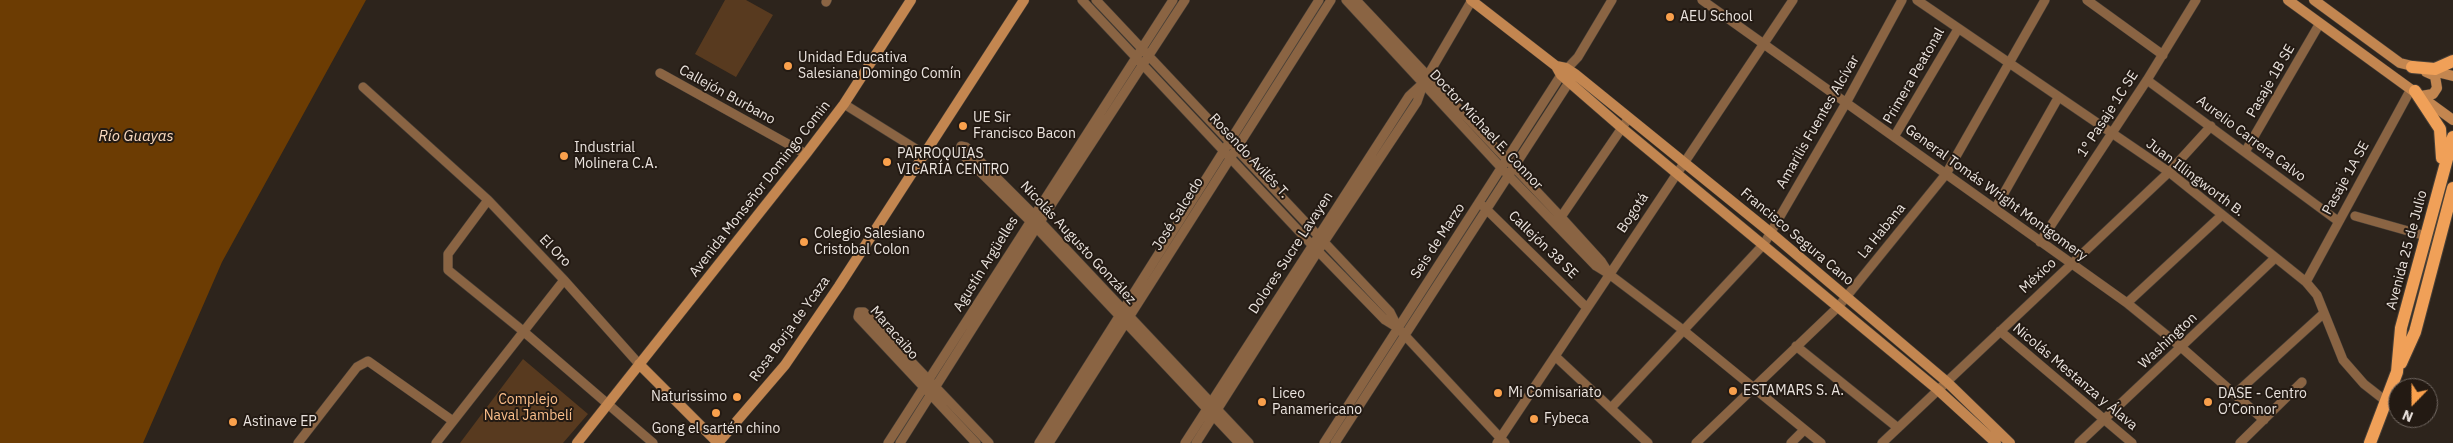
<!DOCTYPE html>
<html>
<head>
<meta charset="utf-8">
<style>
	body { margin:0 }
	#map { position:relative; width:2453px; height:443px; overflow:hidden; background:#2d241c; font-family:"IBM Plex Sans",sans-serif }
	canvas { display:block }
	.north { position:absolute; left:2388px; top:378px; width:50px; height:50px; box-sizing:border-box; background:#231a13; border:1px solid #736a64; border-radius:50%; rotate:202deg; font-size:14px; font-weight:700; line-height:20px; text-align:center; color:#eae3de }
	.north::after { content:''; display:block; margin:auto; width:18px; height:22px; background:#f9a04c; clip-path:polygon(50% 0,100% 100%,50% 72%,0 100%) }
</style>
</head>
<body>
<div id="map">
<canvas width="2453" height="443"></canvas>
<div class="north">N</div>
</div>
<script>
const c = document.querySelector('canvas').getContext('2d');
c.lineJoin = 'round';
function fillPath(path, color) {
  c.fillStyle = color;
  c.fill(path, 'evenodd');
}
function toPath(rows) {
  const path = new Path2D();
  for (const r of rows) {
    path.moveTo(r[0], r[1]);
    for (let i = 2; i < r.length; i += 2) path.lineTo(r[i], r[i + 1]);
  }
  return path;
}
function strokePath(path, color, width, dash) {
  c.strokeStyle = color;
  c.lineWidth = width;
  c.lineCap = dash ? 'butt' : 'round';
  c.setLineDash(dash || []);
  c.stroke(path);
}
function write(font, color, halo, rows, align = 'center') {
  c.font = font + ' "IBM Plex Sans",sans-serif';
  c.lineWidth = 4;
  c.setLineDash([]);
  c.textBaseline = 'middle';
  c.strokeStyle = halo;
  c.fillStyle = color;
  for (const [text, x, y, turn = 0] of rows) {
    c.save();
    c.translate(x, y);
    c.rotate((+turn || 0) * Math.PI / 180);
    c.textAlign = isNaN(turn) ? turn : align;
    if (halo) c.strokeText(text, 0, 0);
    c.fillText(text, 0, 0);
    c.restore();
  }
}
fillPath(toPath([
	[725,0,746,0,773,15,736,77,695,54],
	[523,359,588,414,563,443,460,443]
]), '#583a1f');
fillPath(toPath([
	[0,0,366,0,222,262,143,443,0,443]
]), '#6c3c03');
const street = toPath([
	[1082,0,1312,245,1385,320,1398,328,1505,443],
	[1096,0,1390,312,1398,328],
	[1346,0,1508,175,1596,266,1609,274,1683,330,1821,443],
	[1356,0,1561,217,1601,261,1608,272],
	[1702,0,2127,303,2181,347,2264,420],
	[1917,0,2169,172,2306,282,2317,295,2343,360,2364,384,2387,402],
	[2087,0,2163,55],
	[826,2,827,0],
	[660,73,806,154],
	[2147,80,2338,221],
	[363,87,488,200,564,280,639,364],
	[844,104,924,154],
	[1894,137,1958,29],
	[2245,152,2320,23],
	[488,200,448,254,448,270,523,331,653,443],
	[1483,206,1587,308],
	[1995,209,2058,98],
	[2355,216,2426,236],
	[1561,217,1628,119],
	[2040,242,2147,80,2196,0],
	[2306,282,2411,89],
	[2127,303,2222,215],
	[2000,331,2132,443],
	[1796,346,1898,428],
	[1555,356,1648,443],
	[2235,394,2324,313],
	[1611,408,1764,244,1846,103,1902,0],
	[298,443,357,367,368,361,453,421],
	[436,443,564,280],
	[888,443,1173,0],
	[900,443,1036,228,1185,0],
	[976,443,858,317,859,312,864,312,989,443],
	[1039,443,1319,0],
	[1049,443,1331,0],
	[1185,443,1409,96,1422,84],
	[1196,443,1318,251,1417,102,1424,82,1472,0],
	[1239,443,1030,221,961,153,961,146,966,147,1034,215,1249,443],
	[1324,443,1561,75,1578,57,1612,0],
	[1335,443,1573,76],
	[1497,443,1793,0],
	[1696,443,1838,307,1946,174,2045,0],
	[1791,443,1804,430],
	[1882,443,2169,172,2211,126],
	[2079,443,2275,258],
	[2240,443,2302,382]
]);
const secondary = toPath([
	[1471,0,1556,66,1561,75,1622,128,1938,390,1996,443],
	[2288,0,2453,120],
	[2314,0,2400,63,2453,76],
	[1556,66,1566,68,1575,74,1771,233,1947,382,2010,443],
	[2421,96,2433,94,2437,88,2435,76,2426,72],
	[639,364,718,443],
	[577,443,806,154,844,104,911,0],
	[718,443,785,365,839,286,1024,0]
]);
const primary = toPath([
	[2412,67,2435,69,2453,61],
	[2415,91,2440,129,2442,158],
	[2401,363,2415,332,2453,188],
	[2370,443,2397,372,2401,328,2453,137]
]);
strokePath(street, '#473f37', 10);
strokePath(secondary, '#473f37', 11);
strokePath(primary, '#473f37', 14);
strokePath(street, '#8a6443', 9);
strokePath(secondary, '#c38650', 10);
strokePath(primary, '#f0a058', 12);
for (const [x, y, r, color] of [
	[1670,17,5,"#f9a04c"],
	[788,66,5,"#f9a04c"],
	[963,126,5,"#f9a04c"],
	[564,156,5,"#f9a04c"],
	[887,162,5,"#f9a04c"],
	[804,242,5,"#f9a04c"],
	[1733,391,5,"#f9a04c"],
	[1498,393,5,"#f9a04c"],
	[737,397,5,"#f9a04c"],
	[1262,402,5,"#f9a04c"],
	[2208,402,5,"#f9a04c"],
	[716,413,5,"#f9a04c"],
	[1534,419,5,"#f9a04c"],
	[233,422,5,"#f9a04c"]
]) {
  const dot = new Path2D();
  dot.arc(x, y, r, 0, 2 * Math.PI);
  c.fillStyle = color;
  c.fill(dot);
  strokePath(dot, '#231a13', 2);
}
write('14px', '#eae3de', '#231a13', [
	["AEU School",1680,17],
	["Unidad Educativa",798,58],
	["Salesiana Domingo Comín",798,74],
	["UE Sir",973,118],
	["Francisco Bacon",973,134],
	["Industrial",574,148],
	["Molinera C.A.",574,164],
	["PARROQUIAS",897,154],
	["VICARÍA CENTRO",897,170],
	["Colegio Salesiano",814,234],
	["Cristobal Colon",814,250],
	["ESTAMARS S. A.",1743,391],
	["Mi Comisariato",1508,393],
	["Liceo",1272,394],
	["Panamericano",1272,410],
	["DASE - Centro",2218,394],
	["O’Connor",2218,410],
	["Naturissimo",727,397,"right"],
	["Fybeca",1544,419],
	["Astinave EP",243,422],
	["Gong el sartén chino",716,429,"center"]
], 'left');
write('14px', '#eae3de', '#231a13', [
	["Primera Peatonal",1914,76,-60],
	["Pasaje 1B SE",2271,81,-60],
	["Callejón Burbano",727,95,29],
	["1° Pasaje 1C SE",2108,114,-57],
	["Amarilis Fuentes Alcívar",1818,122,-60],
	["Doctor Michael E. Connor",1486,130,47],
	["Aurelio Carrera Calvo",2251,139,37],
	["Rosendo Avilés T.",1249,156,47],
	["Juan Illingworth B.",2195,178,37],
	["Pasaje 1A SE",2346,178,-61],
	["Avenida Monseñor Domingo Comin",760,189,-52],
	["General Tomás Wright Montgomery",1996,193,36],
	["Bogotá",1633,213,-56],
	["José Salcedo",1178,214,-58],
	["La Habana",1882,231,-51],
	["Francisco Segura Cano",1797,237,40],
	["Seis de Marzo",1438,241,-57],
	["Nicolás Augusto González",1078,243,47],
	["Callejón 38 SE",1543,245,44],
	["Avenida 25 de Julio",2407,250,-75],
	["El Oro",555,251,46],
	["Dolores Sucre Lavayen",1291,253,-57],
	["Agustín Argüelles",986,264,-58],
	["México",2038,276,-43],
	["Rosa Borja de Ycaza",790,329,-54],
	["Maracaibo",894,333,49],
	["Washington",2168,341,-43],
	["Nicolás Mestanza y Álava",2075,377,40]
]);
write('14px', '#fcbf8b', '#231a13', [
	["Complejo",528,400],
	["Naval Jambelí",528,416]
]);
write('italic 15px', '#fadac1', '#231a13', [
	["Río Guayas",136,137]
]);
</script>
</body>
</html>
